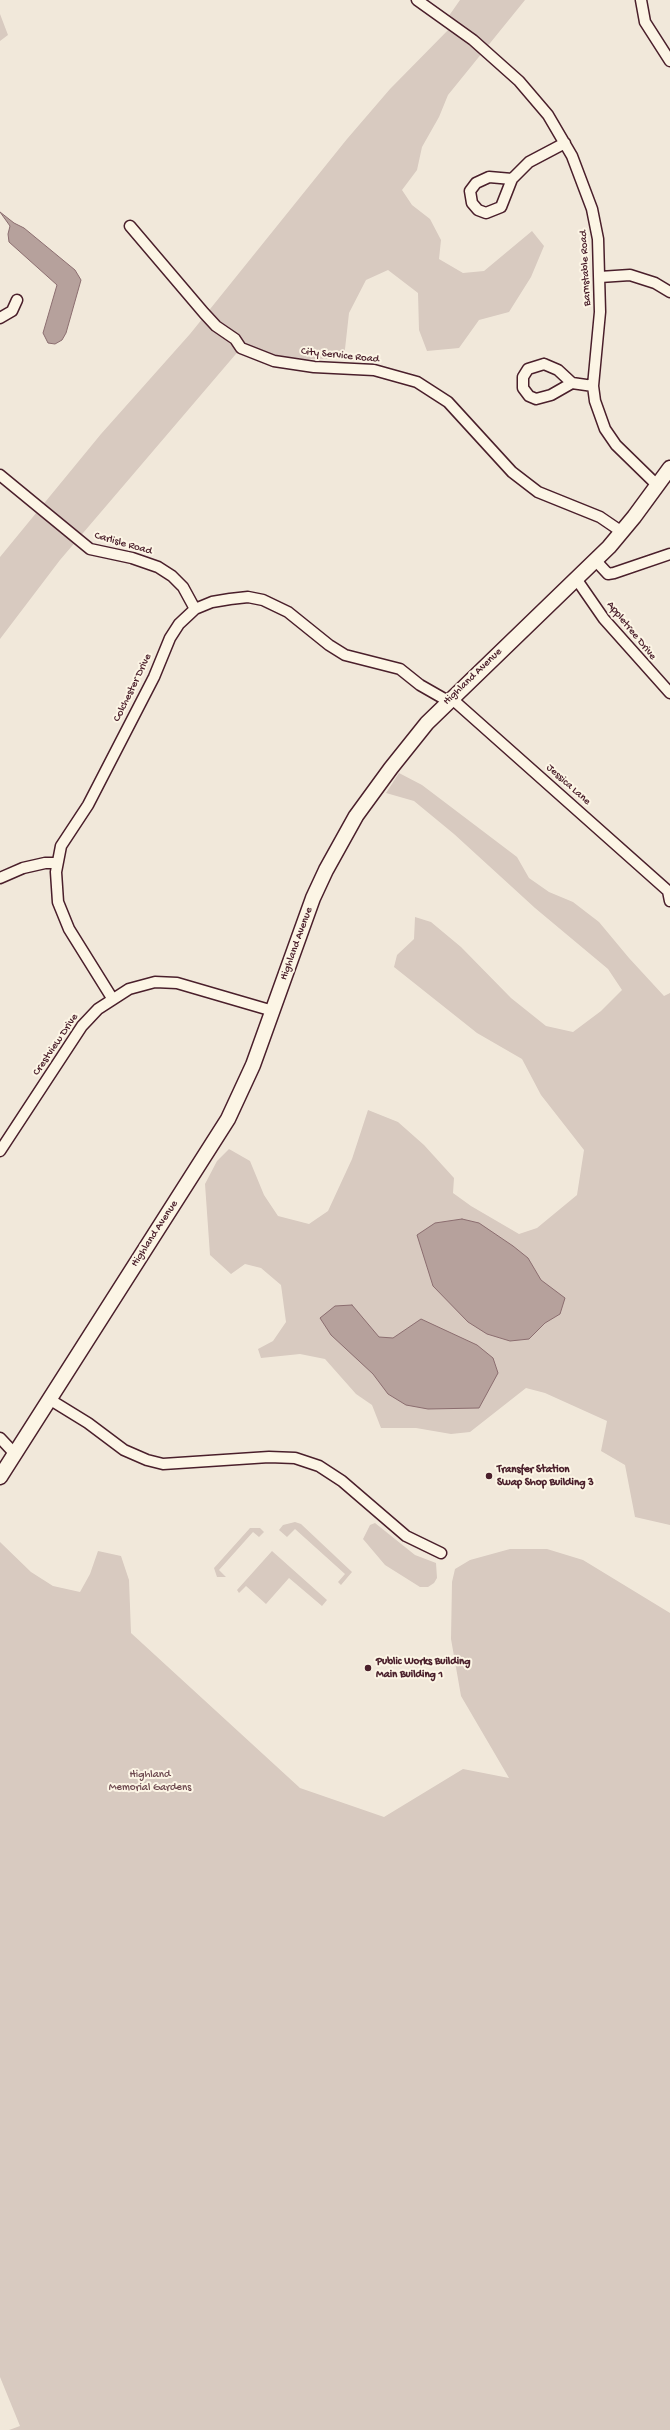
<!DOCTYPE html>
<html>
<head>
<meta charset="utf-8">
<style>
	body { margin:0 }
	canvas { display:block; background:#f1e8da }
</style>
</head>
<body>
<canvas width="670" height="2430"></canvas>
<script>
const c = document.querySelector('canvas').getContext('2d');
c.lineJoin = 'round';
function fillPath(path, color) {
  c.fillStyle = color;
  c.fill(path, 'evenodd');
}
function toPath(rows) {
  const path = new Path2D();
  for (const r of rows) {
    path.moveTo(r[0], r[1]);
    for (let i = 2; i < r.length; i += 2) path.lineTo(r[i], r[i + 1]);
  }
  return path;
}
function strokePath(path, color, width, dash) {
  c.strokeStyle = color;
  c.lineWidth = width;
  c.lineCap = dash ? 'butt' : 'round';
  c.setLineDash(dash || []);
  c.stroke(path);
}
function write(font, color, halo, rows, align = 'center') {
  c.font = font + ' "Gochi Hand",sans-serif';
  c.lineWidth = 4;
  c.setLineDash([]);
  c.textBaseline = 'middle';
  c.strokeStyle = halo;
  c.fillStyle = color;
  for (const [text, x, y, turn = 0] of rows) {
    c.save();
    c.translate(x, y);
    c.rotate((+turn || 0) * Math.PI / 180);
    c.textAlign = isNaN(turn) ? turn : align;
    if (halo) c.strokeText(text, 0, 0);
    c.fillText(text, 0, 0);
    c.restore();
  }
}
fillPath(toPath([
	[460,0,525,0,448,95,439,117,422,147,417,170,402,190,412,205,430,219,441,240,439,259,463,273,484,271,532,231,544,246,531,277,509,312,479,320,459,348,427,351,419,330,418,293,388,270,366,280,349,313,344,358,292,360,241,348,60,560,0,639,0,557,101,434,190,334,347,139,390,89,453,25,446,20],
	[0,14,8,35,0,41],
	[399,773,422,785,517,857,529,878,549,892,573,902,599,922,629,958,664,996,670,993,670,1525,635,1517,625,1465,601,1451,607,1421,545,1393,526,1388,470,1432,451,1434,416,1428,381,1428,372,1405,356,1394,325,1359,300,1354,261,1358,258,1349,273,1341,286,1322,281,1285,261,1268,245,1264,231,1274,210,1255,205,1184,217,1161,229,1149,250,1161,264,1195,278,1216,309,1224,328,1211,352,1159,368,1110,398,1122,424,1145,454,1178,453,1193,471,1206,519,1234,537,1228,577,1195,584,1150,541,1095,522,1059,477,1033,394,967,397,955,414,939,415,917,431,922,461,947,511,998,546,1026,573,1032,601,1011,622,990,608,969,535,908,454,834,414,801,386,793],
	[295,1522,301,1524,352,1572,341,1585,338,1582,345,1574,295,1529,287,1537,279,1530,283,1525],
	[375,1523,415,1555,436,1563,437,1578,434,1583,428,1587,420,1587,385,1565,363,1539,370,1525],
	[250,1528,260,1528,264,1532,259,1537,253,1532,219,1570,226,1577,217,1577,214,1568],
	[0,1542,31,1572,53,1586,80,1592,90,1574,98,1551,121,1556,129,1580,131,1633,300,1788,384,1817,463,1769,509,1778,461,1696,451,1639,452,1582,455,1569,470,1560,510,1549,547,1549,583,1560,670,1613,670,2430,9,2430,20,2426,0,2377],
	[272,1551,327,1600,322,1606,289,1578,266,1604,246,1586,239,1593,237,1590]
]), '#d8cac0');
const water = toPath([
	[0,212,14,223,24,228,75,270,81,280,66,333,62,340,55,344,48,343,43,333,57,285,9,242,8,234,10,226,0,212],
	[462,1219,479,1223,513,1246,528,1258,541,1280,565,1298,560,1314,545,1323,529,1339,510,1341,487,1334,468,1322,433,1286,417,1235,435,1223,462,1219],
	[352,1305,379,1337,393,1338,421,1319,477,1345,493,1358,498,1373,479,1408,428,1409,406,1405,388,1394,373,1374,331,1335,320,1318,335,1306,352,1305]
]);
fillPath(water, '#b6a19c');
strokePath(water, '#8b6d6f', 1);
const street = toPath([
	[417,0,473,40,519,81,548,115,572,156,592,209,598,239,600,312,593,386,595,401,605,429,616,445,658,486],
	[641,0,645,22,670,61],
	[489,177,512,179,501,207,486,213,478,210,472,203,470,191,476,183,489,177],
	[512,179,529,162,565,143],
	[130,226,204,313,216,326,235,339,241,348,274,361,314,367,374,370,417,382,448,402,512,472,538,492,600,517,622,532],
	[600,277,630,275,655,283,670,292],
	[0,318,12,311,17,300],
	[544,364,558,370,572,383,551,395,536,399,529,396,523,388,523,377,528,369,544,364],
	[572,383,593,386],
	[0,475,90,549,132,558,158,567,172,576,183,587,195,609],
	[596,561,608,574,614,573,670,554],
	[577,580,604,619,670,693],
	[451,698,668,891],
	[0,878,23,868,45,863,57,863],
	[670,891,668,891,670,901],
	[112,998,69,929,58,902,56,872,61,846,88,805,154,677,170,638,179,624,195,609,212,602,230,599,248,597,263,600,288,612,329,645,345,655,400,669,420,685,448,701],
	[0,1151,82,1026,98,1009,129,989,155,982,177,983,273,1011],
	[49,1399,88,1423,124,1450,147,1460,163,1464,269,1457,295,1458,319,1466,342,1481,406,1536,441,1553],
	[0,1438,15,1454]
]);
const secondary = toPath([
	[0,1477,228,1119,253,1065,313,898,326,870,356,816,391,768,427,723,609,547,634,517,670,468]
]);
strokePath(street, '#4a1f2b', 13);
strokePath(secondary, '#4a1f2b', 17);
strokePath(street, '#fcf5e5', 10);
strokePath(secondary, '#fcf5e5', 14);
for (const [x, y, r, color] of [
	[489,1476,4,"#4a1f2b"],
	[368,1668,4,"#4a1f2b"]
]) {
  const dot = new Path2D();
  dot.arc(x, y, r, 0, 2 * Math.PI);
  c.fillStyle = color;
  c.fill(dot);
  strokePath(dot, '#fcf5e5', 1.5);
}
write('11px', '#4a1f2b', '#fcf5e5', [
	["Barnstable Road",586,268,-93],
	["City Service Road",340,356,6],
	["Carlisle Road",123,544,16],
	["Appletree Drive",631,631,51],
	["Highland Avenue",473,677,-44],
	["Colchester Drive",133,688,-64],
	["Jessica Lane",568,785,42],
	["Highland Avenue",297,944,-70],
	["Crestview Drive",56,1045,-56],
	["Highland Avenue",155,1234,-57]
]);
write('bold 11px', '#4a1f2b', '#fcf5e5', [
	["Transfer Station",497,1470],
	["Swap Shop Building 3",497,1483],
	["Public Works Building",376,1662],
	["Main Building 1",376,1675]
], 'left');
write('11px', '#6e4a50', '#fcf5e5', [
	["Highland",150,1775],
	["Memorial Gardens",150,1788]
]);
</script>
</body>
</html>
